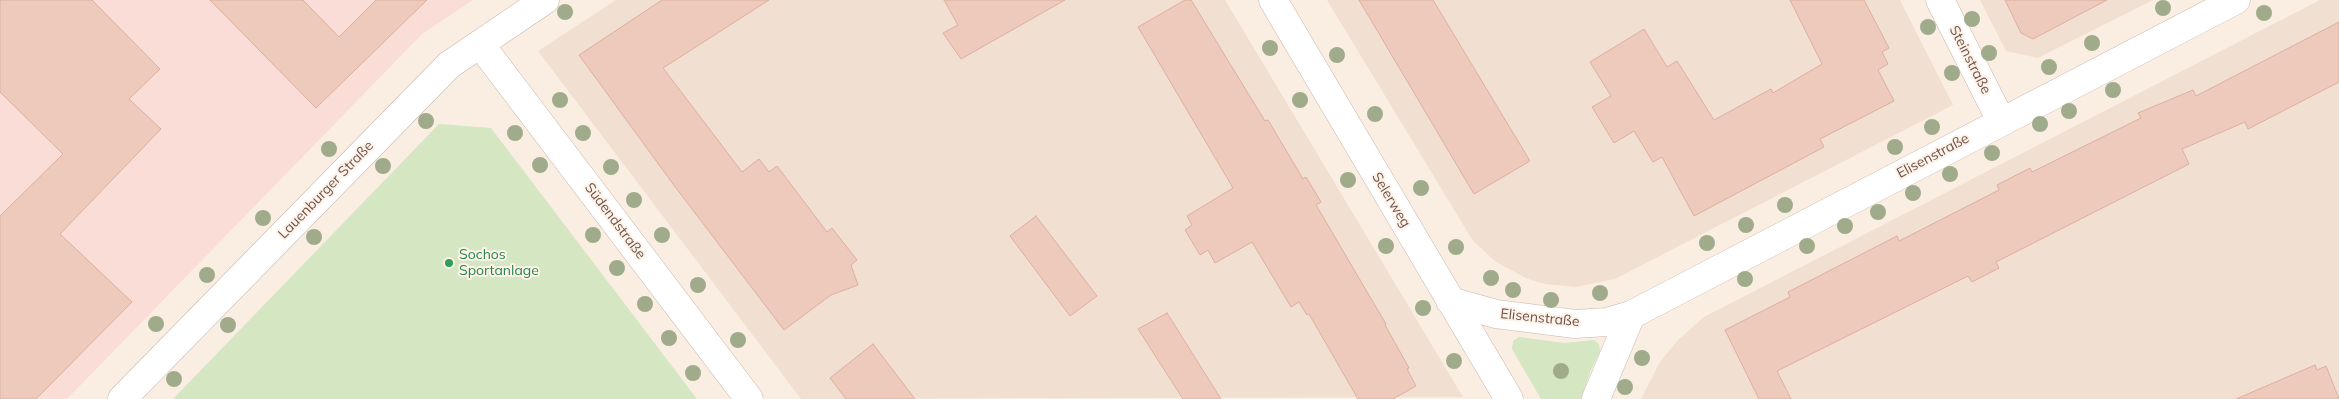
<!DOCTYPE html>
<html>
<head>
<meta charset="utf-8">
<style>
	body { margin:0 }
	canvas { display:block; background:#faeee2 }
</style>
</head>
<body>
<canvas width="2339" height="399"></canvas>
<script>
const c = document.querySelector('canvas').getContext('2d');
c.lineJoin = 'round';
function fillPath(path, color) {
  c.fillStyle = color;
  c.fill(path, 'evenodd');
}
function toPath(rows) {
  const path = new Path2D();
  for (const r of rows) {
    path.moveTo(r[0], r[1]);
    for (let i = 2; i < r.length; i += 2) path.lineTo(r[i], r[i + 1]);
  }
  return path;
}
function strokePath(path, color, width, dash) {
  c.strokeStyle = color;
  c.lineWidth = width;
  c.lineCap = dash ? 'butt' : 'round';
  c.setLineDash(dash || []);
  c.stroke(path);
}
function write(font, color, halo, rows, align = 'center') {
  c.font = font + ' Mulish,sans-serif';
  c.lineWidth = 4;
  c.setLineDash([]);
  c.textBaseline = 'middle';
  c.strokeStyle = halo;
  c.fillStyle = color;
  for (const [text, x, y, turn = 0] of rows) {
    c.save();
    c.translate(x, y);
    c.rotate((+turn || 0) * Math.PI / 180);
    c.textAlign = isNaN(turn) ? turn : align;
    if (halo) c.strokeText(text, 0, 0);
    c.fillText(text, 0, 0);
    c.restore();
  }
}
fillPath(toPath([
	[616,0,1225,0,1463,397,801,399,538,51],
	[1327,0,1900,0,1953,105,1615,279,1576,287,1545,284,1528,279,1496,262,1473,241],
	[1980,0,2153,0,2038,58,2006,51],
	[2320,0,2339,0,2339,399,1641,399,1660,362,1678,340,1704,317]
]), '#f1dfd1');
fillPath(toPath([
	[0,0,473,0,422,34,67,399,0,399]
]), '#f9ddd6');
fillPath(toPath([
	[439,124,491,128,697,399,173,399],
	[1519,337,1564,343,1594,340,1599,344,1600,352,1591,370,1581,399,1541,399,1512,349,1513,341]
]), '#d4e6c2');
const building = toPath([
	[0,0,92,0,160,69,129,99,161,129,60,234,132,302,36,399,0,399,0,216,63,154,0,92,0,0],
	[210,0,303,0,339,37,376,0,427,0,316,108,210,0],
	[662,0,769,0,663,68,742,172,759,159,769,172,777,166,827,232,832,228,857,260,851,265,858,285,831,295,784,330,673,184,579,55,662,0],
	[944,0,1065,0,961,59,943,33,958,25,944,0],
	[1185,0,1191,0,1265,121,1268,120,1303,179,1306,177,1321,202,1316,205,1386,324,1385,325,1409,368,1407,369,1416,386,1393,399,1358,399,1309,314,1307,315,1299,302,1291,307,1252,242,1215,263,1208,250,1200,255,1185,230,1192,225,1187,216,1233,188,1138,27,1185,0],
	[1359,0,1433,0,1530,161,1474,194,1359,0],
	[1790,0,1864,0,1889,48,1882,52,1888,64,1878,70,1894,101,1820,139,1824,147,1694,216,1662,157,1653,162,1634,131,1614,143,1592,107,1611,96,1590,62,1644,29,1667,67,1677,61,1714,120,1771,89,1773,93,1822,64,1790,0],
	[2005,0,2107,0,2033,39,2021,33,2005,0],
	[2339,22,2339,82,2248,129,2245,122,2182,149,2189,164,1996,262,1999,268,1972,282,1968,276,1777,371,1791,399,1759,399,1725,330,1790,297,1788,292,1897,236,1899,241,1999,190,1997,185,2030,168,2032,172,2141,118,2138,113,2193,90,2196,96,2339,22],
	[1036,216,1097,296,1070,316,1010,236,1036,216],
	[1167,313,1221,399,1183,399,1138,329,1167,313],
	[873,344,915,399,846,399,830,378,873,344],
	[2315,365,2317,370,2326,366,2339,399,2236,399,2315,365]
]);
fillPath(building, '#edcabc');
strokePath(building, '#deaf9e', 1);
const minor = toPath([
	[1273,0,1509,399],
	[1940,0,2001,121],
	[480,44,749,399],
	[1450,301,1496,314,1575,324,1607,322,1631,315,2236,0],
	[122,399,449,65,545,0],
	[1596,399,1631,315]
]);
strokePath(minor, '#c9b5aa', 29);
strokePath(minor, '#fff', 28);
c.fillStyle = '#a0ab8b';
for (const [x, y] of [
	[2163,8],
	[565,12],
	[2264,13],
	[1972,19],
	[1928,27],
	[2092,43],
	[1270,48],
	[1989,53],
	[1337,55],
	[2049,67],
	[1952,73],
	[2113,90],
	[560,100],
	[1300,100],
	[2069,111],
	[1375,114],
	[426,121],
	[2040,124],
	[1932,127],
	[515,133],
	[583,133],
	[1895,147],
	[329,149],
	[1992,153],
	[540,165],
	[383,166],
	[611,167],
	[1950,174],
	[1348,180],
	[1421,188],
	[1913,193],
	[634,200],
	[1785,205],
	[1878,212],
	[263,218],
	[1746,225],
	[1845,226],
	[593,235],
	[662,235],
	[314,237],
	[1707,243],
	[1386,246],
	[1807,246],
	[1456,247],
	[617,268],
	[207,275],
	[1491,278],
	[1745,279],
	[698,285],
	[1513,290],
	[1600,293],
	[1551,300],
	[645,304],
	[1423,308],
	[156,324],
	[228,325],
	[669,338],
	[738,340],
	[1642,358],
	[1454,361],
	[1561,371],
	[693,373],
	[174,379],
	[1625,387]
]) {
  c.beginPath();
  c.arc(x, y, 8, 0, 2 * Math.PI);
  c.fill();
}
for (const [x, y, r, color] of [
	[449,263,5,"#2e9e5b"]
]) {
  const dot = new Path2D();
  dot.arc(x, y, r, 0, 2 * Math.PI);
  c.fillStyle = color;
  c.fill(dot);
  strokePath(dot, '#fdf2e8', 2);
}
write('14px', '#6f544b', '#fdf2e8', [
	["Steinstraße",1970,60,63],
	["Elisenstraße",1933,156,-28],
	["Lauenburger Straße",326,190,-46],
	["Selerweg",1391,200,59],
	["Südendstraße",615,221,53],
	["Elisenstraße",1540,318,6]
]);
write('14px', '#27864d', '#fdf2e8', [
	["Sochos",459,255],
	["Sportanlage",459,271]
], 'left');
</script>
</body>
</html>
